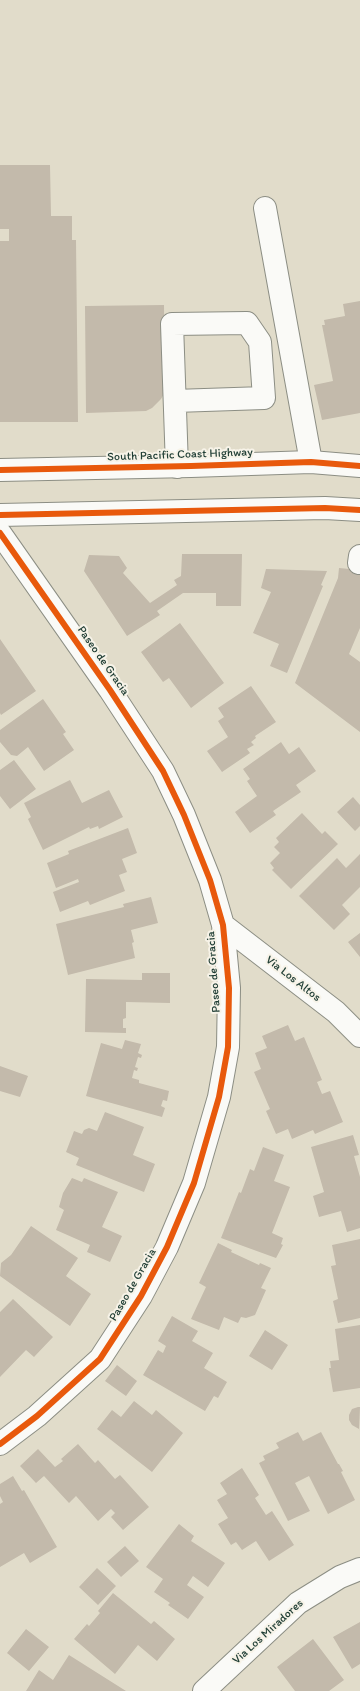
<!DOCTYPE html>
<html>
<head>
<meta charset="utf-8">
<style>
	body { margin:0 }
	canvas { display:block; background:#e1dcca }
</style>
</head>
<body>
<canvas width="360" height="1691"></canvas>
<script>
const c = document.querySelector('canvas').getContext('2d');
c.lineJoin = 'round';
function fillPath(path, color) {
  c.fillStyle = color;
  c.fill(path, 'evenodd');
}
function toPath(rows) {
  const path = new Path2D();
  for (const r of rows) {
    path.moveTo(r[0], r[1]);
    for (let i = 2; i < r.length; i += 2) path.lineTo(r[i], r[i + 1]);
  }
  return path;
}
function strokePath(path, color, width, dash) {
  c.strokeStyle = color;
  c.lineWidth = width;
  c.lineCap = dash ? 'butt' : 'round';
  c.setLineDash(dash || []);
  c.stroke(path);
}
function write(font, color, halo, rows, align = 'center') {
  c.font = font + ' Itim,sans-serif';
  c.lineWidth = 4;
  c.setLineDash([]);
  c.textBaseline = 'middle';
  c.strokeStyle = halo;
  c.fillStyle = color;
  for (const [text, x, y, turn = 0] of rows) {
    c.save();
    c.translate(x, y);
    c.rotate((+turn || 0) * Math.PI / 180);
    c.textAlign = isNaN(turn) ? turn : align;
    if (halo) c.strokeText(text, 0, 0);
    c.fillText(text, 0, 0);
    c.restore();
  }
}
fillPath(toPath([
	[0,165,50,165,51,216,72,216,72,240,76,240,78,422,0,422,0,241,9,241,9,229,0,229],
	[360,301,360,413,322,420,314,385,333,381,322,325,325,325,324,320,345,316,343,304],
	[164,305,165,392,161,399,152,408,146,411,86,413,85,306],
	[182,554,242,554,241,606,216,606,216,593,183,593,157,611,160,615,127,636,84,571,89,555,119,556,127,568,123,573,150,603,177,585,174,580,181,576],
	[339,568,360,570,360,628,349,654,360,662,360,732,295,683,338,578],
	[266,569,327,571,321,585,323,586,287,673,270,666,279,644,253,633,271,592,261,588],
	[180,623,224,683,191,708,169,678,163,682,141,652],
	[0,639,36,691,1,715,0,713],
	[251,686,276,722,255,736,256,738,251,742,254,745,247,749,250,753,222,772,207,751,228,737,218,721,224,717,218,708],
	[43,699,66,732,63,734,74,750,44,771,28,747,17,756,11,755,0,742,0,730],
	[281,742,289,754,299,747,316,771,296,785,301,792,273,811,276,815,250,833,235,812,257,796,247,781,250,779,243,769],
	[14,760,36,789,10,809,0,796,0,770],
	[70,780,82,803,109,790,123,817,99,829,98,826,90,829,89,827,43,850,28,819,31,817,24,803],
	[353,797,360,805,360,826,355,831,337,812],
	[302,813,322,834,325,831,338,844,291,889,272,870,274,868,270,863,280,853,274,847,279,842,276,838],
	[128,828,137,853,122,859,127,872,119,875,125,891,90,905,88,901,60,912,53,892,79,882,78,879,56,888,47,863,69,854,68,851],
	[360,854,360,887,342,905,350,914,334,930,299,896,337,858,346,868],
	[151,897,158,923,131,930,134,942,132,943,135,958,68,975,56,924,124,907,123,904],
	[360,933,360,957,348,942],
	[142,973,170,973,170,1003,126,1002,126,1018,123,1019,123,1028,126,1028,126,1033,85,1032,86,979,142,980],
	[288,1025,295,1041,304,1037,322,1080,317,1082,322,1094,330,1091,343,1122,315,1134,313,1130,292,1139,288,1129,276,1134,266,1111,270,1109,254,1072,261,1069,255,1053,267,1048,262,1036],
	[125,1040,141,1044,138,1053,142,1055,141,1058,138,1057,135,1067,138,1068,137,1071,134,1070,132,1078,139,1080,139,1083,169,1091,167,1101,163,1100,161,1106,165,1108,162,1117,86,1096,101,1043,122,1049],
	[0,1066,28,1076,20,1097,0,1091],
	[105,1112,144,1127,133,1155,155,1164,144,1192,76,1165,79,1158,66,1152,74,1131,82,1134,84,1130,89,1128,97,1131],
	[353,1135,359,1155,354,1156,360,1177,360,1228,347,1232,341,1211,319,1217,313,1196,324,1192,311,1147],
	[263,1147,284,1155,274,1181,290,1187,272,1233,283,1238,281,1244,283,1245,276,1258,221,1238,239,1192,241,1193,250,1169,254,1171],
	[72,1178,82,1182,84,1178,118,1192,102,1227,122,1236,110,1262,87,1252,90,1245,56,1230,64,1210,59,1207,63,1193],
	[31,1226,78,1258,66,1276,91,1294,70,1326,0,1276,1,1263,11,1255],
	[360,1239,360,1318,338,1323,333,1301,338,1299,331,1266,336,1265,332,1245],
	[218,1243,232,1250,231,1252,259,1265,260,1263,271,1268,261,1288,266,1290,255,1315,246,1318,241,1317,238,1323,224,1317,219,1330,191,1319,206,1287,199,1283],
	[13,1299,53,1337,34,1357,26,1350,0,1377,0,1312],
	[172,1316,198,1331,192,1341,213,1353,204,1368,227,1382,218,1398,214,1396,205,1411,143,1375,158,1350,163,1353,166,1346,158,1341],
	[360,1325,360,1388,333,1392,329,1368,331,1368,330,1361,339,1360,335,1329],
	[265,1330,288,1345,272,1370,249,1356],
	[117,1365,137,1381,126,1396,105,1381],
	[134,1401,152,1415,156,1410,183,1433,152,1472,97,1429,112,1410,121,1417],
	[358,1407,360,1407,359,1432,359,1429,352,1425,349,1420,349,1415,352,1409],
	[298,1432,303,1441,321,1432,338,1464,339,1464,343,1471,341,1472,355,1500,328,1514,309,1476,295,1483,310,1511,288,1521,259,1463,265,1460,263,1456,279,1448,276,1443],
	[78,1444,95,1463,98,1460,115,1479,120,1475,149,1507,123,1530,111,1517,115,1513,111,1509,98,1521,76,1496,69,1503,44,1476,36,1483,20,1466,38,1449,55,1467,63,1461,61,1459],
	[242,1468,259,1495,255,1498,266,1515,272,1511,294,1545,269,1561,256,1541,242,1550,236,1542,231,1545,218,1524,228,1518,217,1500,227,1494,220,1483],
	[13,1476,22,1491,24,1490,57,1547,30,1563,24,1553,0,1567,0,1504,3,1502,0,1496,0,1484],
	[179,1524,194,1536,191,1541,225,1563,208,1587,193,1576,187,1585,204,1597,188,1619,168,1605,170,1603,154,1592,163,1579,146,1567],
	[125,1546,139,1561,121,1577,107,1562],
	[97,1568,116,1586,98,1605,79,1587],
	[113,1593,151,1624,154,1621,175,1639,157,1661,138,1645,115,1674,74,1639,87,1624,89,1626,100,1613,98,1611],
	[360,1622,360,1664,352,1669,333,1637],
	[26,1629,49,1647,29,1671,7,1653],
	[313,1639,344,1680,329,1691,295,1691,277,1667],
	[69,1655,126,1691,26,1691,39,1670,53,1680]
]), '#c3baab');
const minor = toPath([
	[265,208,311,462],
	[175,401,264,398,260,342,247,323,172,324,177,467],
	[0,533,110,690,163,771,184,815,210,880,223,925,229,988,228,1047,219,1097,194,1183,167,1247,141,1296,100,1359,37,1416,0,1444],
	[360,556,359,563,360,563],
	[223,925,336,1012,360,1036],
	[204,1691,298,1603,340,1577,360,1569]
]);
const highway = toPath([
	[0,470,191,466,311,462,360,466],
	[0,515,325,508,360,510]
]);
strokePath(minor, '#8c8e84', 24);
strokePath(highway, '#8c8e84', 24);
strokePath(minor, '#fafaf7', 22);
strokePath(highway, '#fafaf7', 22);
strokePath(toPath([
	[0,470,191,466,311,462,360,466],
	[0,515,325,508,360,510],
	[0,533,110,690,163,771,184,815,210,880,223,925,229,988,228,1047,219,1097,194,1183,167,1247,141,1296,100,1359,37,1416,0,1444]
]), '#e8590c', 6);
write('12px', '#1f3d34', '#f7f3e8', [
	["South Pacific Coast Highway",180,455,-2],
	["Paseo de Gracia",103,661,55],
	["Paseo de Gracia",214,972,-94],
	["Via Los Altos",293,979,38],
	["Paseo de Gracia",133,1285,-60],
	["Via Los Miradores",268,1632,-42]
]);
</script>
</body>
</html>
